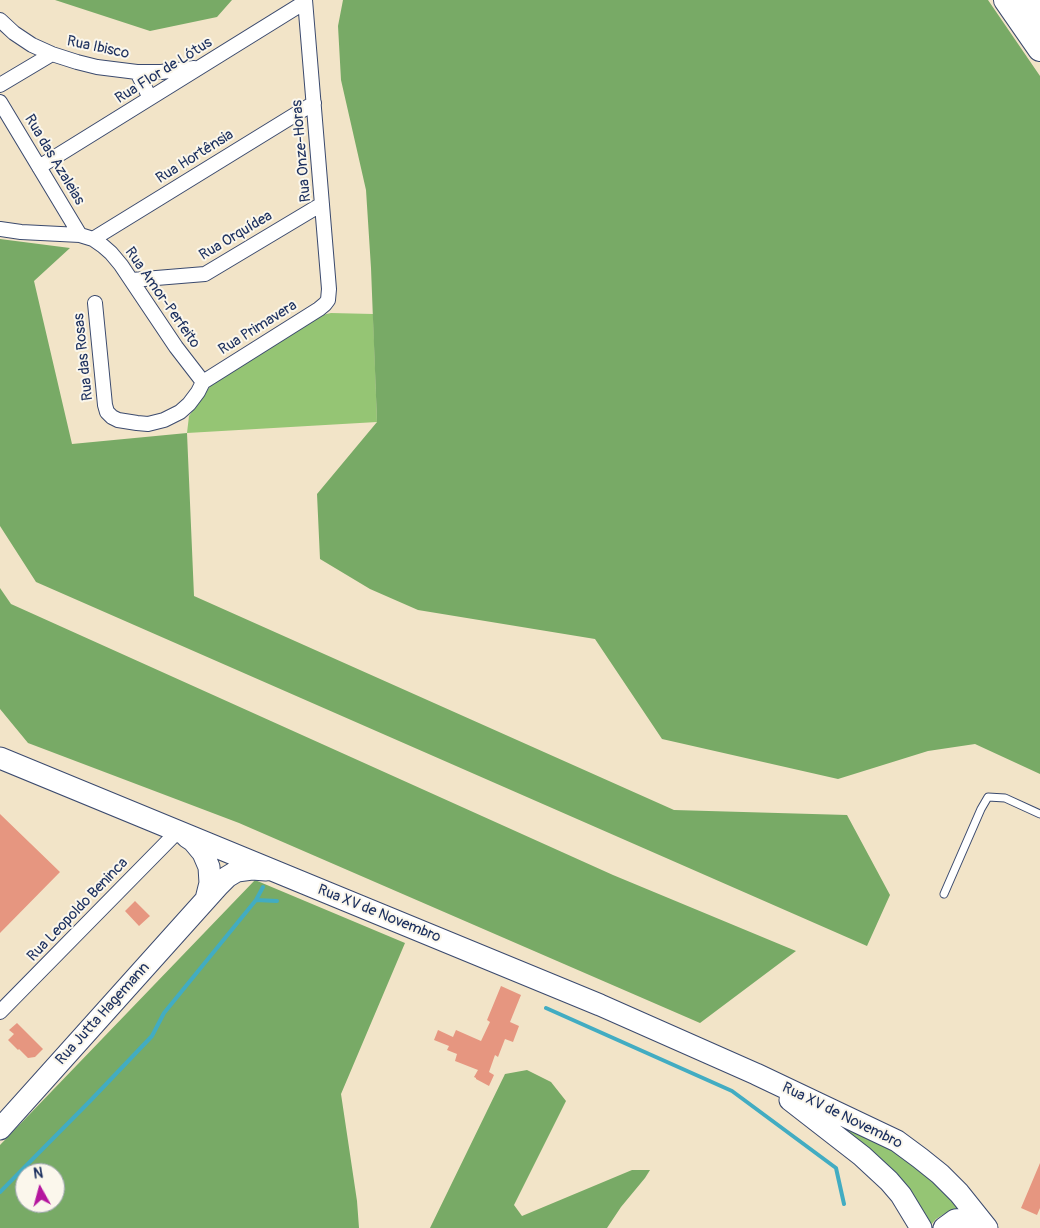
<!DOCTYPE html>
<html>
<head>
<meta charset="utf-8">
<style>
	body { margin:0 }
	#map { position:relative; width:1040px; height:1228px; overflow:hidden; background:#f2e4c8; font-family:Pangolin,sans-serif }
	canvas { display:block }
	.north { position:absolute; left:15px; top:1163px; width:50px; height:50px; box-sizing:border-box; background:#fbf7ec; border:1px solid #a1a7b3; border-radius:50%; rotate:353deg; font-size:14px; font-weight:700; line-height:20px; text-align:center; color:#1b2f5e }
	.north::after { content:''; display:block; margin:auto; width:18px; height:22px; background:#b5179e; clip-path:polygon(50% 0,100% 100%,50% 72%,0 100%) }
</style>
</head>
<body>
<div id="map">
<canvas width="1040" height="1228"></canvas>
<div class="north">N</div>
</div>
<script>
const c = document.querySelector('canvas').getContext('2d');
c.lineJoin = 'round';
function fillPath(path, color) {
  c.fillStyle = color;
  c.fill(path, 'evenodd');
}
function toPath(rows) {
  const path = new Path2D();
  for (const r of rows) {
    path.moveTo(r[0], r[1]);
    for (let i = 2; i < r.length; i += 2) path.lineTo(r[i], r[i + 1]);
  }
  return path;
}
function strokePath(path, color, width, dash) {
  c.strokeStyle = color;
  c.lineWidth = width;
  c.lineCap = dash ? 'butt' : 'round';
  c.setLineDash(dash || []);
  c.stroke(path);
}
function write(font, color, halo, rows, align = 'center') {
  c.font = font + ' Pangolin,sans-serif';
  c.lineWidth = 4;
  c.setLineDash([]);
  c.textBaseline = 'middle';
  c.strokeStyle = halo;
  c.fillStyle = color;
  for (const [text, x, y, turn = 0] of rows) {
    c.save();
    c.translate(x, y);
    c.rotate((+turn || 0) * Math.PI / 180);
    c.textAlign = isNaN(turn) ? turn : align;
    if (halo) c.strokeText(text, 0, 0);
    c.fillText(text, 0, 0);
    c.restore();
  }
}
fillPath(toPath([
	[331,313,373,314,377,422,187,433,189,416,213,382,318,316],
	[823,1114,916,1163,963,1211,954,1211,944,1214,936,1219,930,1226]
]), '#95c574');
fillPath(toPath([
	[55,0,232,0,217,17,150,31],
	[343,0,988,0,1040,76,1040,774,975,744,928,751,838,779,662,739,595,639,418,610,370,589,320,559,317,494,377,422,371,268,366,190,341,80,338,26],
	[0,239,70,248,34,281,72,444,187,433,194,596,674,810,847,815,890,895,867,946,36,582,0,526],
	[0,588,11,604,613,875,796,951,700,1023,239,823,28,743,0,709],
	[255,880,405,943,341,1094,357,1201,359,1228,0,1228,0,1145],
	[25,1173,55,1173,55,1203,25,1203],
	[527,1070,551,1082,566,1101,514,1205,522,1216,632,1170,650,1170,645,1178,621,1207,607,1228,430,1228,505,1074]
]), '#78aa66');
strokePath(toPath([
	[256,900,277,901],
	[546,1008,732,1091,836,1168,844,1204],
	[0,1192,91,1100,152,1036,164,1013,256,900,263,887]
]), '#42acc2', 4);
fillPath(toPath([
	[0,814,60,872,0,933],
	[135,901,150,916,139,926,125,911],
	[501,986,521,995,510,1022,519,1026,513,1042,505,1039,498,1057,495,1055,489,1072,494,1075,489,1086,476,1079,476,1078,474,1077,478,1070,455,1061,457,1054,447,1050,449,1046,434,1040,438,1030,453,1037,456,1030,481,1041,490,1022,487,1020],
	[17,1023,43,1049,35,1057,28,1058,19,1049,18,1050,8,1040,14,1034,9,1030],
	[1040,1163,1040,1208,1037,1215,1021,1208]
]), '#e69680');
const lane = toPath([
	[944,894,981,809,988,797,1005,798,1040,814]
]);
const street = toPath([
	[0,20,14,33,32,45,52,54,77,62,97,67,137,72,161,72,194,68],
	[137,72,150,98],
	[0,85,52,54],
	[0,102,80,235],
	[39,167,305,2],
	[0,229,21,232,80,235,93,239,103,246,111,253,121,265,176,347,203,382],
	[93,239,314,103],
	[132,280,205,274,322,204],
	[95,303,105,405,107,412,112,417,118,420,137,423,148,424,164,420,180,412,189,404,198,392,203,382],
	[203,382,319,309,325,304,328,300,329,289,305,0],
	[0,1012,178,831]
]);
const primary = toPath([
	[0,758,600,1005,756,1074,878,1132,897,1141,920,1158,940,1174,959,1193,987,1228],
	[187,837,193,841,203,853,209,867,210,883,206,899],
	[790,1100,862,1156,889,1181,901,1195,921,1228],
	[0,1129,219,885,227,877,237,871,252,869,266,870],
	[944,1228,955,1220,965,1219,974,1220,982,1224]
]);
const highway = toPath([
	[1006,0,1040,49],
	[1027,0,1040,20]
]);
strokePath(lane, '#3b4a6e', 9);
strokePath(street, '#3b4a6e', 16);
strokePath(primary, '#3b4a6e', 23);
strokePath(highway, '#3b4a6e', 26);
strokePath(lane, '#fff', 7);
strokePath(street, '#fff', 14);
strokePath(primary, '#fff', 21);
strokePath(highway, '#fff', 24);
write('15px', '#1b2f5e', '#fbf7ec', [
	["Rua Ibisco",98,48,12],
	["Rua Flor de Lótus",164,71,-32],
	["Rua Onze-Horas",302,151,-95],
	["Rua Hortênsia",195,157,-32],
	["Rua das Azaleias",54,160,59],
	["Rua Orquídea",236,236,-31],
	["Rua Amor-Perfeito",162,298,55],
	["Rua Primavera",258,328,-32],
	["Rua das Rosas",84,357,-96],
	["Rua Leopoldo Beninca",78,910,-46],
	["Rua XV de Novembro",379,914,22],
	["Rua Jutta Hagemann",103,1014,-48],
	["Rua XV de Novembro",842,1116,26]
]);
</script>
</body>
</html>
